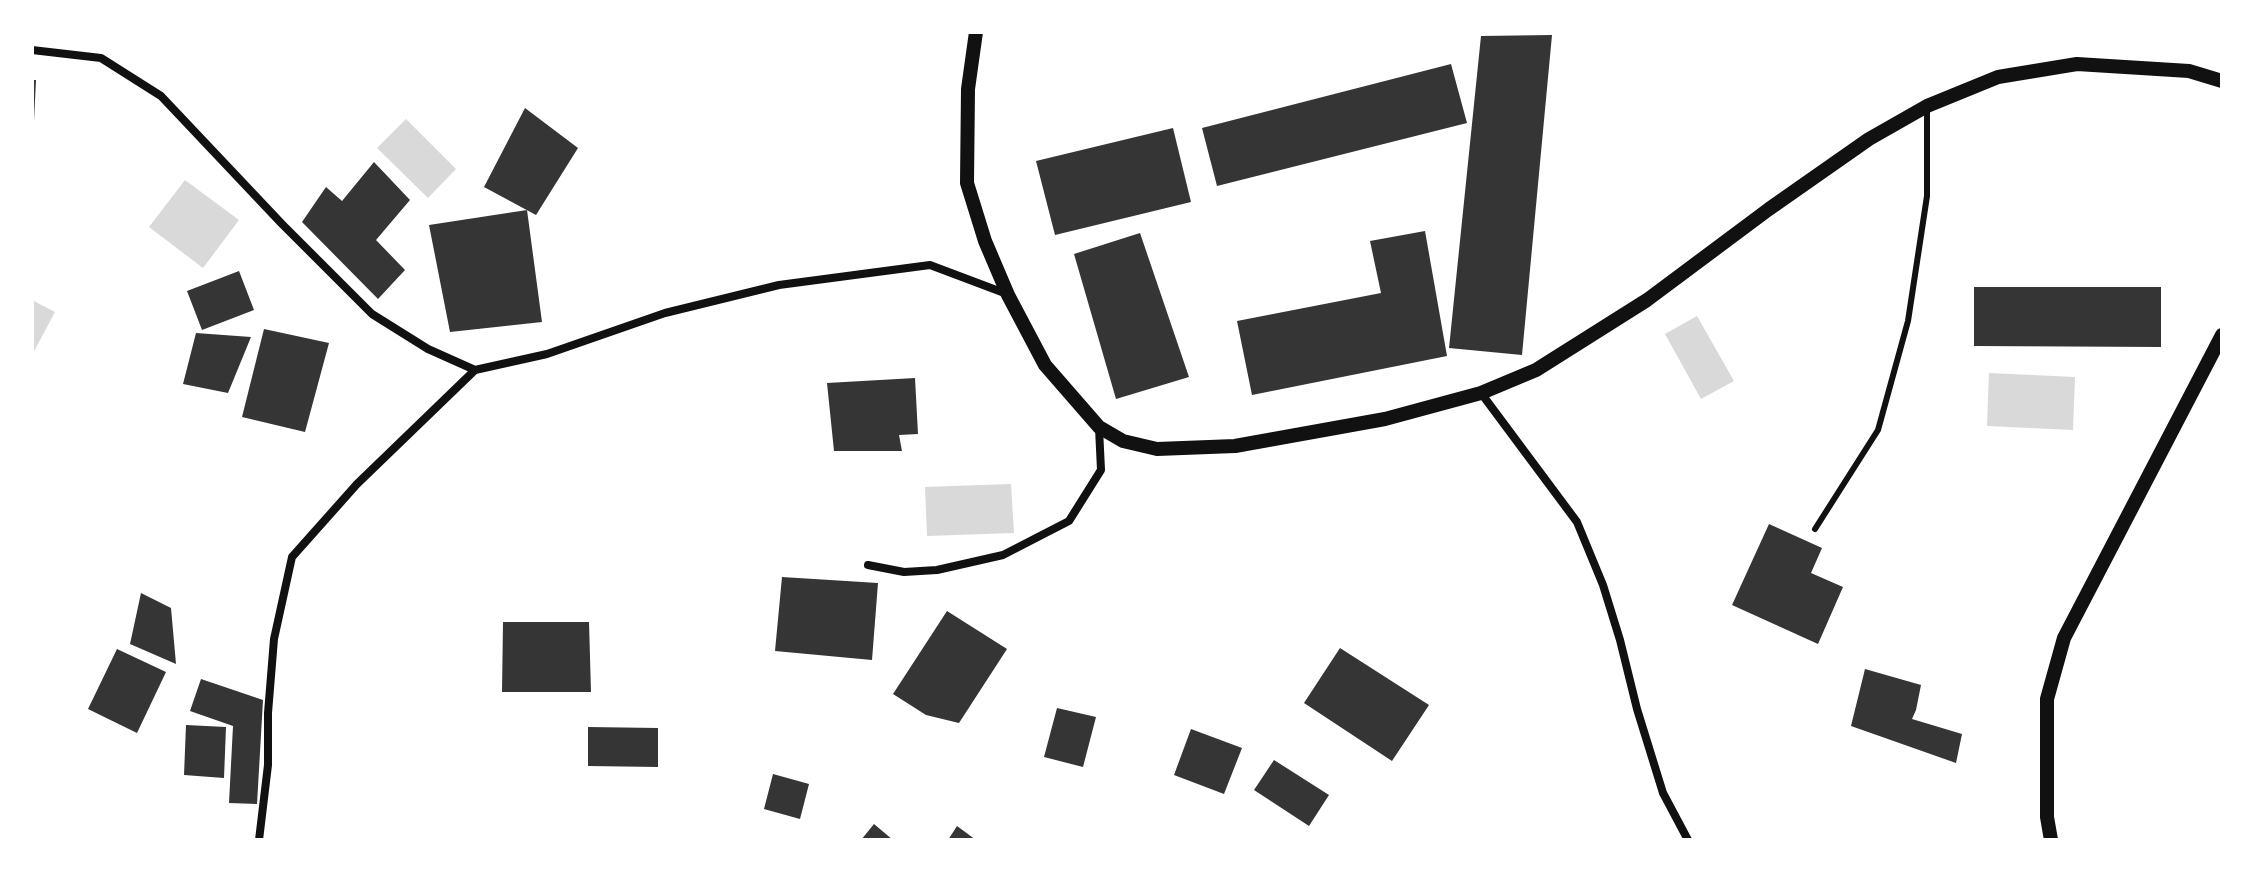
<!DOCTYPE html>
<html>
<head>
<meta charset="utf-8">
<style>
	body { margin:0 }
	#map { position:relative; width:2254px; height:872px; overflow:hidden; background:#fff; font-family:Manrope,sans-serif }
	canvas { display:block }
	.frame { position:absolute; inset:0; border:34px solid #fff; pointer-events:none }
</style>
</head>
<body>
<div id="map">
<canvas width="2254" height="872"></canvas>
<div class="frame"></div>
</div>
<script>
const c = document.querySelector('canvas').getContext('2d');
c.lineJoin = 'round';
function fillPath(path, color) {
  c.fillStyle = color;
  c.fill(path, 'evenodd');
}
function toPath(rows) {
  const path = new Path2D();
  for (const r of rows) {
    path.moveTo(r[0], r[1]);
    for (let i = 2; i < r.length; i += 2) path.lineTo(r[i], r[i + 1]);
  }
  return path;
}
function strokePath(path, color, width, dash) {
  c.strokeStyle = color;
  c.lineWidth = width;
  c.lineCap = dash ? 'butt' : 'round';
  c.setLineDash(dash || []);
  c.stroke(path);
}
fillPath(toPath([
	[406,119,456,169,428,198,377,148],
	[185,180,239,220,203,268,149,227],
	[32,300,55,312,32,355],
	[1697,316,1734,381,1701,399,1665,334],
	[1989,373,2075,377,2073,430,1987,426],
	[1011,484,1014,533,927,536,925,487]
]), '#d9d9d9');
fillPath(toPath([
	[1552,35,1522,355,1449,348,1481,36],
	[1451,64,1467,123,1217,186,1202,128],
	[32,80,36,80,34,121,32,121],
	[525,108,578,148,536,215,484,187],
	[1173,128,1191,202,1055,235,1036,161],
	[374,162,410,200,376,240,405,270,378,299,302,222,326,187,342,201],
	[527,210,542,322,450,332,429,225],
	[1425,231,1447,356,1252,395,1237,321,1381,293,1370,241],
	[1140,233,1189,377,1116,399,1074,254],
	[239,271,254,310,202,330,187,291],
	[1974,287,2161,287,2161,347,1974,346],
	[264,329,329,343,305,432,242,417],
	[196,333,251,337,228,393,183,384],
	[915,378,918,434,899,435,902,451,834,451,827,383],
	[1769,524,1822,548,1811,573,1843,587,1818,644,1732,605],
	[782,577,878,583,872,660,775,651],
	[141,593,171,608,176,664,130,644],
	[947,611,1007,649,959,723,926,715,893,694],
	[503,622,589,622,591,692,502,692],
	[1340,648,1429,705,1392,761,1304,703],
	[117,649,166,672,137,733,88,709],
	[1865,669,1921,685,1916,710,1912,719,1962,734,1956,763,1851,726],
	[201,679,263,700,257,804,229,803,233,726,190,711],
	[1057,708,1096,717,1083,767,1044,757],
	[186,725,226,727,224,778,184,775],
	[588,727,658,728,658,767,588,766],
	[1191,729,1242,748,1224,794,1174,775],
	[1274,760,1329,795,1309,826,1254,790],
	[773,774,809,784,800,819,764,809],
	[874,824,893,840,861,840],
	[957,826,976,840,948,840]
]), '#353535');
strokePath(toPath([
	[1815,529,1878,430,1908,321,1927,196,1927,109]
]), '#111', 6);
strokePath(toPath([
	[32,50,101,58,161,96,282,224,372,314,428,349,475,370,547,354,665,313,779,285,930,265,1007,294],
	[1481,393,1577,522,1603,585,1620,640,1637,709,1663,793,1688,840],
	[868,565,904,572,937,570,1003,555,1069,521,1101,470,1099,428],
	[259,840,268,765,268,713,274,639,292,557,357,484,475,370]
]), '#111', 8);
strokePath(toPath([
	[976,32,968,89,967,183,985,241,1008,295,1045,365,1099,427,1123,441,1157,449,1235,446,1385,419,1481,393,1536,370,1647,300,1769,209,1869,139,1927,106,1998,77,2077,64,2189,71,2222,81],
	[2051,840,2047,817,2047,699,2064,638,2222,335]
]), '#111', 14);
</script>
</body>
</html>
